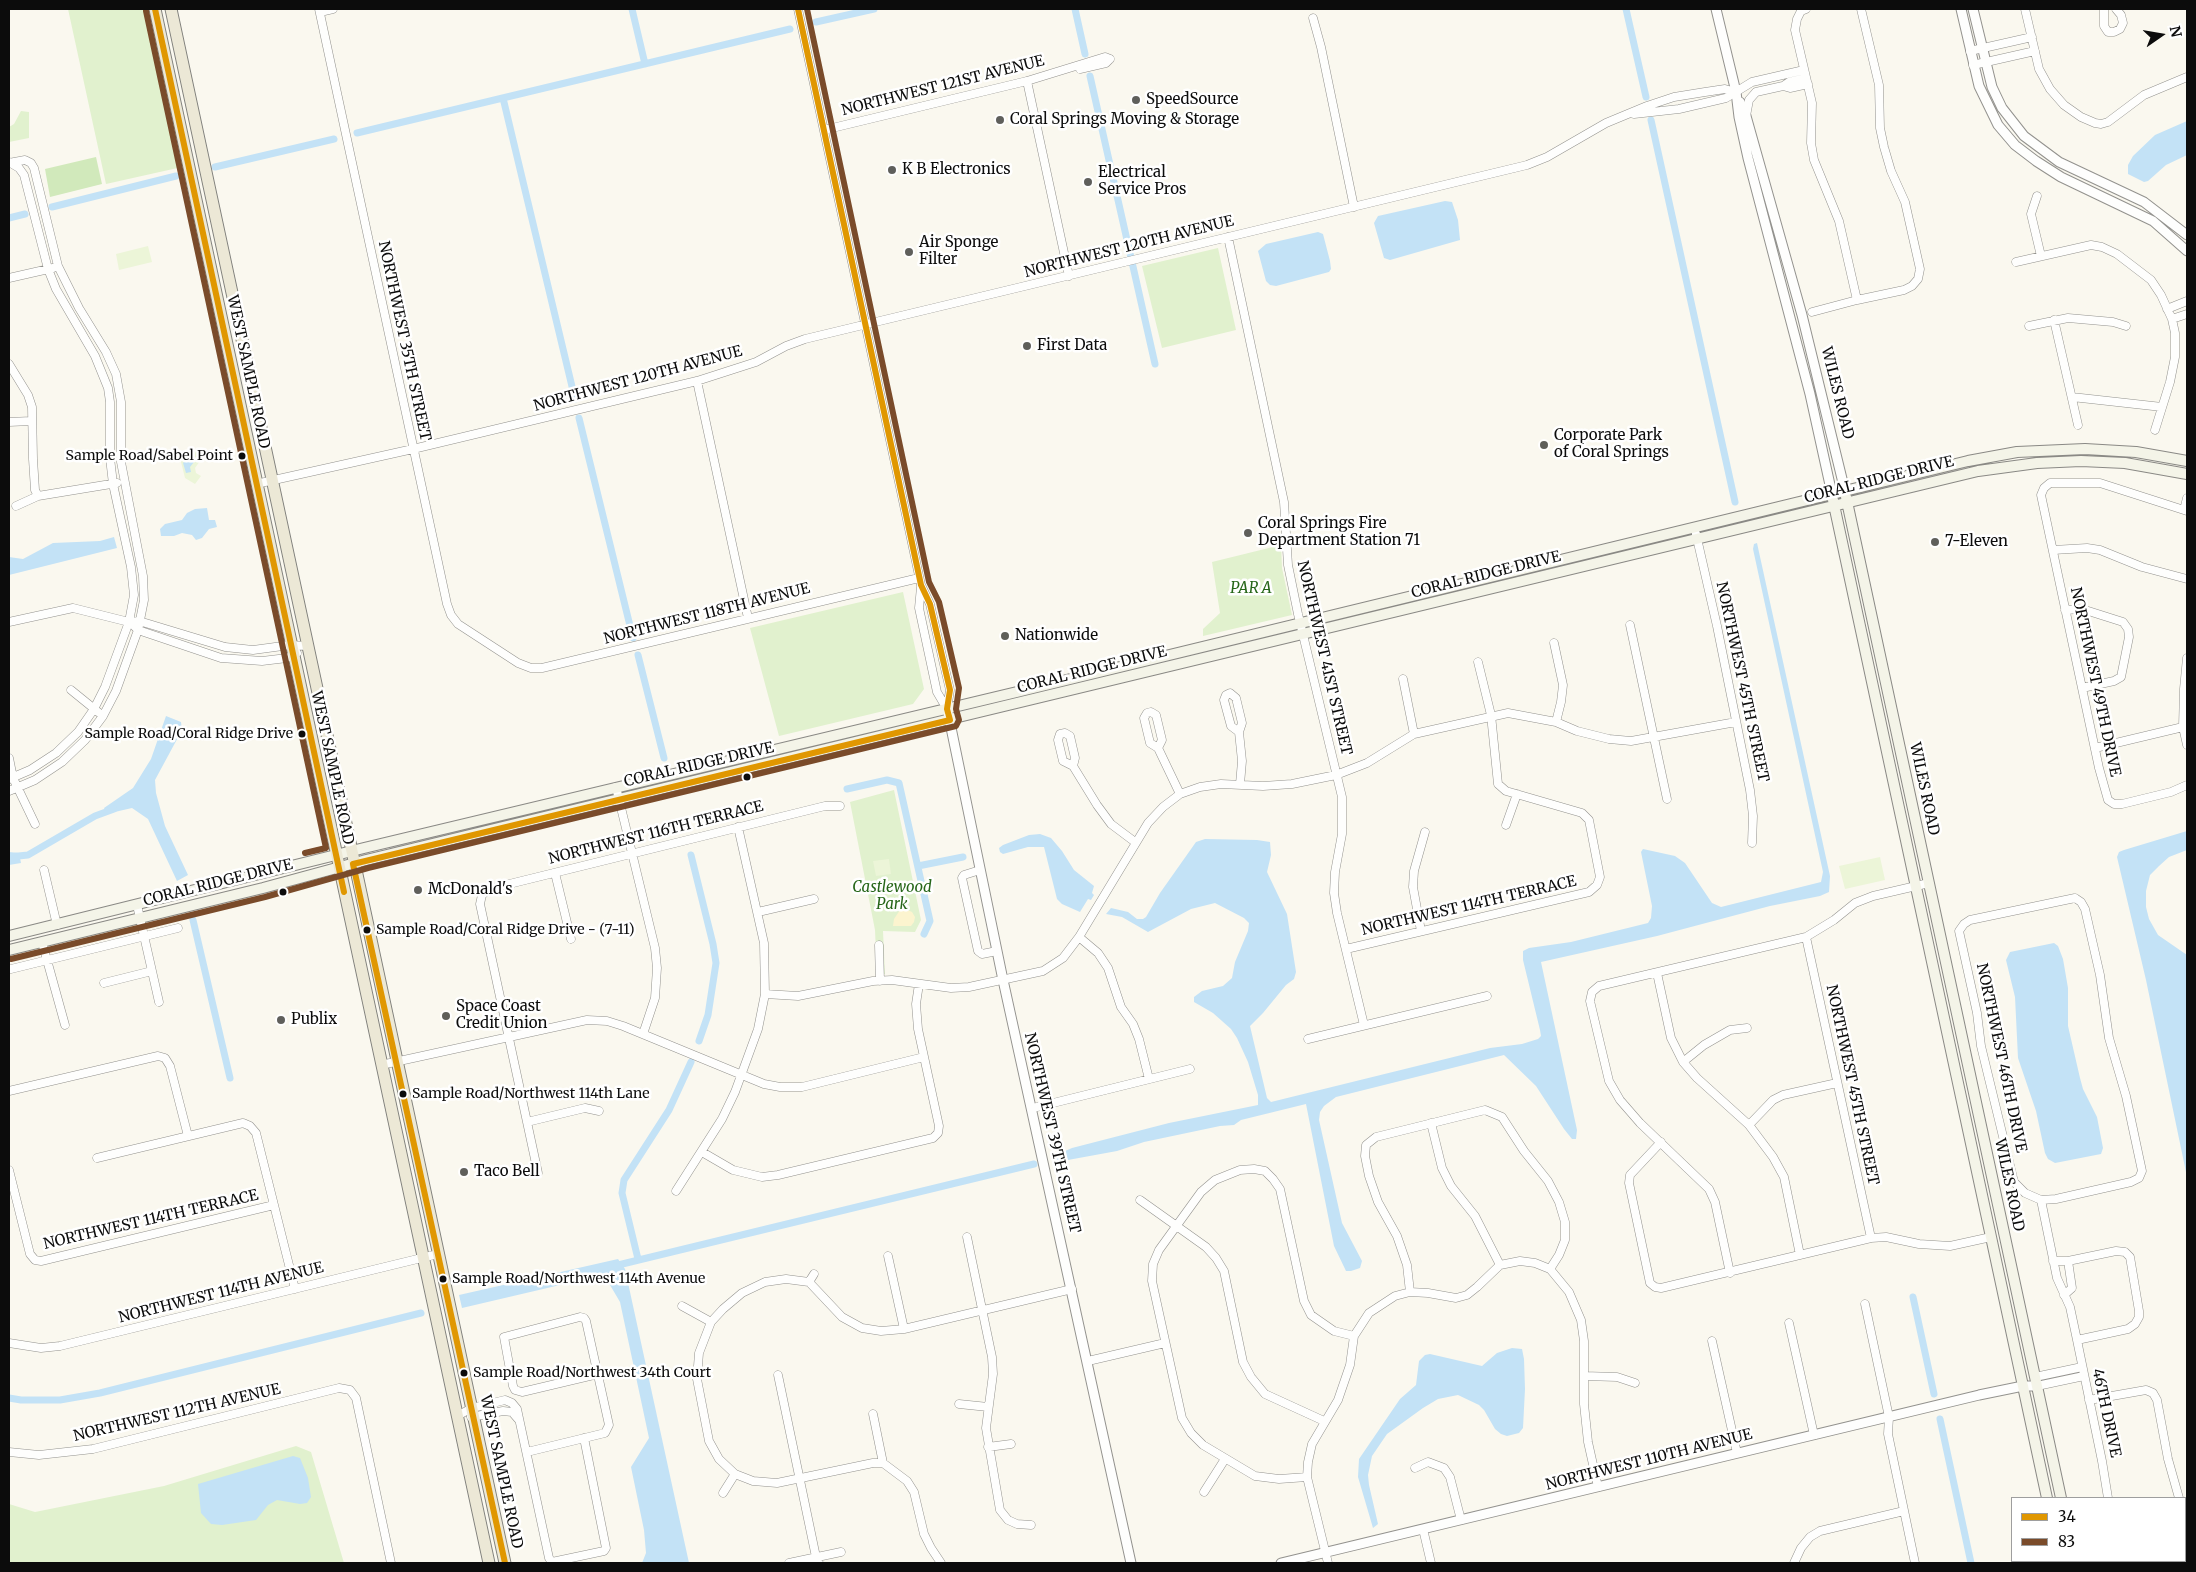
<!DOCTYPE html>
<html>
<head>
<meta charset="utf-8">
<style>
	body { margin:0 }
	#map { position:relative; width:2196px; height:1572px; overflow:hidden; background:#faf8ef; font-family:Merriweather,serif }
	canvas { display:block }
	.frame { position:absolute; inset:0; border:10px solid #0c0c0c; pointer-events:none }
	.legend { position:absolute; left:2011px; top:1497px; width:175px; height:65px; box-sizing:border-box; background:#fff; border:1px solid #9e9e9e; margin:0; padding:6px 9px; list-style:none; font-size:15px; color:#0c0c0c }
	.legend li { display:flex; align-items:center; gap:10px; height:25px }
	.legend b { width:25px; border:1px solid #9e9e9e }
	.north { position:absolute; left:2136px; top:10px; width:50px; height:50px; -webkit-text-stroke:4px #fff; paint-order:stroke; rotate:77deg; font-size:14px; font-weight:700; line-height:20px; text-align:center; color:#0c0c0c }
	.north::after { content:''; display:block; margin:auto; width:18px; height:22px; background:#0c0c0c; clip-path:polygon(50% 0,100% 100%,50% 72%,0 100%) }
</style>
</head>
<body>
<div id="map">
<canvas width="2196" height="1572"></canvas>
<div class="frame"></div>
<ul class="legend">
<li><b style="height:6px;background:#e09701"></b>34</li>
<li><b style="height:6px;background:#7a4b2a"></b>83</li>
</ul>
<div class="north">N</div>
</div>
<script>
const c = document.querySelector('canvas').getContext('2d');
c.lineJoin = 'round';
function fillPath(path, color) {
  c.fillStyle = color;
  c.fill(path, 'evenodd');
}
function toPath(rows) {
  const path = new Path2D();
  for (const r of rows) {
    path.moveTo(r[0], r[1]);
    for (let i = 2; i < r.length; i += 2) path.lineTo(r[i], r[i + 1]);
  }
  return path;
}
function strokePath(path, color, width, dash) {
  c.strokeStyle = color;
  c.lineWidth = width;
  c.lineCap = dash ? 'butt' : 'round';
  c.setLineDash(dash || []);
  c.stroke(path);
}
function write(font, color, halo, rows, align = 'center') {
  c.font = font + ' Merriweather,serif';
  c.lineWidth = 5;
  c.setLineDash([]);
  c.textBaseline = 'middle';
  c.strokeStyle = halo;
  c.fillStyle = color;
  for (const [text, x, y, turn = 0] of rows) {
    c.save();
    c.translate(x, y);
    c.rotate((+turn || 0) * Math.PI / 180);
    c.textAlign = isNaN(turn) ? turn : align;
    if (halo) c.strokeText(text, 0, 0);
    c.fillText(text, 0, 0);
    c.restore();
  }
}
fillPath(toPath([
	[68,9,148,9,182,167,106,184],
	[21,111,29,112,29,138,9,142,9,127,14,124],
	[1218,248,1236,330,1162,348,1142,266],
	[1281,545,1282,568,1292,615,1203,636,1203,629,1220,613,1212,562],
	[903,592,924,689,913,704,779,736,750,628],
	[894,790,921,920,915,932,883,931,885,974,877,975,875,930,850,802],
	[296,1446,311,1452,344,1563,9,1563,9,1504,35,1512,164,1486]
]), '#e1f1ce');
fillPath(toPath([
	[96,157,102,184,50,197,45,169]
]), '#d1e9bb');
fillPath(toPath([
	[905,909,912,912,915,917,914,922,911,926,893,926,894,919,900,910]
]), '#fcf4cf');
fillPath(toPath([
	[148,246,152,262,119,270,116,254],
	[198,450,200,461,195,468,196,473,201,476,195,484,185,478,179,454],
	[1880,857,1885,880,1845,889,1839,866],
	[889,859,891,874,876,876,873,861]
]), '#ecf5d8');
fillPath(toPath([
	[2187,121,2187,155,2166,165,2148,181,2144,182,2128,174,2128,165,2133,156,2155,135],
	[1445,201,1452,202,1458,220,1460,240,1390,260,1384,258,1374,223,1378,216],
	[1318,232,1323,234,1330,261,1331,269,1329,272,1276,286,1270,285,1266,281,1258,251,1266,244],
	[193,455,194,462,190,467,191,472,186,473,183,463],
	[207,508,209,520,215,520,217,527,209,529,202,538,196,540,192,535,182,533,174,536,161,536,160,529,165,524,182,520,187,513,195,509],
	[114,537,117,548,9,575,9,557,23,559,53,543,100,541],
	[1757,543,1830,876,1829,892,1820,896,1770,906,1657,936,1541,962,1577,1130,1576,1139,1572,1139,1564,1129,1536,1086,1504,1055,1336,1097,1324,1106,1320,1112,1319,1120,1342,1223,1362,1261,1360,1268,1351,1271,1346,1271,1334,1246,1306,1104,1241,1120,1234,1125,1220,1126,1144,1142,1117,1151,1057,1162,1056,1155,1072,1148,1169,1123,1258,1105,1258,1095,1248,1062,1237,1038,1231,1029,1213,1013,1194,1002,1194,997,1202,991,1223,986,1232,978,1235,962,1248,931,1249,923,1244,918,1215,903,1191,909,1148,932,1122,917,1106,914,1111,908,1128,912,1137,919,1143,919,1146,917,1160,893,1196,842,1205,839,1257,840,1270,842,1271,855,1267,872,1287,914,1296,972,1294,979,1286,985,1263,1013,1250,1026,1267,1098,1271,1102,1490,1048,1522,1044,1538,1039,1541,1036,1540,1030,1523,960,1523,951,1529,948,1571,942,1648,923,1651,918,1652,906,1641,852,1643,849,1675,856,1685,863,1712,903,1721,907,1821,882,1823,872,1753,549,1754,544],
	[166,716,181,722,182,730,155,780,156,793,165,826,188,875,177,881,148,819,132,808,106,814,104,808,133,788,151,759],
	[2187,831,2187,850,2169,857,2159,866,2150,875,2146,891,2146,907,2149,919,2158,935,2187,955,2187,1177,2146,980,2117,857,2119,852,2124,850],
	[1040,834,1051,838,1062,851,1074,870,1094,886,1092,893,1094,895,1091,900,1088,899,1080,912,1062,904,1057,899,1044,847,1028,847,1003,854,1000,852,999,848,1003,845,1029,835],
	[9,852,19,853,21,863,9,865],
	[2054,943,2058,946,2063,959,2068,988,2068,1026,2080,1078,2083,1089,2097,1117,2103,1148,2101,1154,2055,1163,2048,1159,2045,1153,2036,1111,2018,1058,2015,997,2006,960,2010,952],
	[618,1259,625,1269,689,1563,642,1563,646,1553,644,1530,631,1467,649,1438,620,1302,610,1285,590,1278,462,1308,459,1295],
	[1512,1348,1522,1349,1524,1359,1525,1389,1523,1428,1519,1433,1507,1436,1501,1434,1495,1429,1484,1410,1479,1405,1458,1395,1438,1399,1423,1408,1387,1434,1372,1456,1368,1475,1369,1485,1378,1524,1373,1528,1358,1477,1359,1459,1400,1399,1416,1385,1419,1361,1425,1355,1430,1354,1482,1366,1497,1353],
	[293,1456,300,1458,308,1478,311,1497,307,1503,300,1504,277,1500,268,1505,256,1520,222,1525,211,1524,201,1513,198,1484]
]), '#c3e2f6');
strokePath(toPath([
	[632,9,645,64],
	[1075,9,1085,54],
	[1626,9,1646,97],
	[816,22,874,9],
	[1090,76,1155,364],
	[503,98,575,399],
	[1651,120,1735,502],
	[357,133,790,29],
	[215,167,334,139],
	[52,207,176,176],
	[9,218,25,214],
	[579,418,633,638],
	[638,655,664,758],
	[847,789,887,780,899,783,930,921,924,934],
	[691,855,713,944,716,963,708,1015,699,1041],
	[9,857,28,855,95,816,114,809],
	[918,866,963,857],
	[193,920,230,1078],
	[638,1259,622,1193,624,1180,669,1110,691,1062],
	[614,1266,1034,1164],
	[1913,1297,1934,1394],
	[9,1398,21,1400,60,1400,100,1393,421,1313],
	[1940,1419,1971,1563]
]), '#c3e2f6', 7);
const minor = toPath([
	[319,9,447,604,451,615,458,624,518,663,531,668,542,668,919,578],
	[798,9,921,585,930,604,950,690,947,709],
	[1806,9,1801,11,1797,19,1795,30,1812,103,1811,143,1814,160,1839,221,1857,300,1812,312],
	[2025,9,2039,69,2050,89,2064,105,2081,117,2095,123,2101,124,2108,122,2144,95,2187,77],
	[2104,9,2104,26,2108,32,2114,32,2120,29,2123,23,2121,15,2116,9],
	[320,12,333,9],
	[1313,18,1321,47,1354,207],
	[1970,51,2032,37],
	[1973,65,2035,51],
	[1080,69,1106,63,1110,59],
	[1027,81,1069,276],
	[1783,86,1790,88,1808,84],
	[1634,114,1679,109,1726,98,1752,82,1804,70],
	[1746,116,1749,100,1756,92,1783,86,1789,82,1806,78],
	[824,130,1027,81,1105,57,1110,59],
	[9,163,25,160,31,163,34,168,58,266,79,308,106,352,116,374,121,402,121,462,143,576,144,600,138,630,116,691,103,716,85,740,62,762,35,780,9,791],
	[2037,196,2031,214,2041,256],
	[1228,237,1284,502,1288,565,1298,614,1342,797,1342,834,1335,872,1334,893,1337,913,1364,1025],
	[2016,262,2091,245,2102,247,2117,254,2151,280,2161,295,2172,319,2175,333,2175,357,2170,382,2155,430],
	[9,278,53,268],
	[1857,300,1904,290,1912,286,1918,279,1920,269,1905,202,1891,171,1884,147,1880,128,1879,85,1861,9],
	[2167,309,2187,301],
	[2172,319,2187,314],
	[2054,320,2078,425],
	[2029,326,2068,318,2113,322,2126,326],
	[9,364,28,395,32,407,33,459,35,490,38,496],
	[697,381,748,618],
	[2072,397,2162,407],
	[9,422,31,421],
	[256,484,413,449,697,381,756,362,786,346,805,339,1527,165,1547,157,1606,123,1647,106,1674,97,1705,92,1725,89,1736,92],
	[16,506,38,496,117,483],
	[2184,510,2187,498],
	[2187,511,2100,483,2050,483,2044,488,2041,495,2099,768,2108,800,2114,804,2122,804,2171,792,2187,785],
	[1696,534,1717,626,1750,790,1753,816,1752,843],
	[2053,550,2087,548,2100,550,2142,567,2187,579],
	[921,587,919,608,937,692,947,709],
	[2065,610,2082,609,2123,622,2128,629,2129,637,2121,677,2114,681,2082,688],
	[9,622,73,608,129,622,139,621,225,647,253,650,290,645,307,646],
	[1630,625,1667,799],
	[134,626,138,630,221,658,262,661,287,658,297,653],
	[1554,643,1563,685,1561,702,1556,722],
	[2187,658,2184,689,2183,727,2187,745],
	[1403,679,1414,734],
	[71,690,103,716],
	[1239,732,1231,726,1224,700,1226,695,1230,693,1236,698,1242,723,1239,732,1242,761,1240,784],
	[1158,748,1150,743,1144,718,1147,713,1151,712,1156,715,1162,740,1158,748,1180,794],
	[2095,748,2183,727],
	[9,758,13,778,35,824],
	[1073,766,1063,761,1058,740,1060,734,1065,733,1070,736,1075,758,1073,766,1097,805,1111,824,1135,842],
	[9,779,30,770,56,753,78,732,94,709,105,687,129,622,134,595,131,567,113,484,110,458,110,402,108,388,95,356,56,289,48,269,24,175,19,168,9,162],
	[616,787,655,948,657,968,655,998,643,1034],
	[1506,825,1517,794],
	[44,870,57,925],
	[980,870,964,875,962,878,978,951,982,954,997,951],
	[555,873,571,939],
	[2075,898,2081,902,2085,909,2100,975,2109,1038,2126,1096,2142,1171,2139,1178,2131,1182,2056,1199,2041,1200,2025,1193,2014,1182,1981,1046,1977,1013,1959,931,1964,924,1970,920,2075,898],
	[137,905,159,1002],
	[758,912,814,899],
	[1421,931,1413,887,1414,871,1425,832],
	[1079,937,1098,953,1108,968,1121,1007,1133,1024,1139,1039,1149,1079],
	[1806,937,1871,1238],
	[42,942,65,1025],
	[879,945,880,981],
	[1346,949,1589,892,1597,885,1600,877,1589,820,1582,813,1506,791,1498,784,1491,715,1478,662],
	[11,969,178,928],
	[1657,973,1671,1038,1683,1062,1697,1078,1749,1125,1773,1157,1784,1177,1800,1255],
	[104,983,152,971],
	[765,994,798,996,873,981,892,980,951,988,969,987,1043,971,1063,958,1079,937,1148,823,1163,807,1180,794,1200,787,1221,784,1263,786,1292,784,1336,775,1367,763,1414,734,1508,713,1556,722,1577,731,1609,739,1631,741,1736,722],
	[1308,1039,1487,996],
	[1683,1062,1704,1045,1730,1030,1747,1028],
	[381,1065,587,1020,607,1021,623,1026,764,1084,780,1087,802,1087,924,1057],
	[9,1091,158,1056,165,1058,170,1066,188,1136],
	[1033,1108,1190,1069],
	[527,1122,585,1108,599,1111],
	[1431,1123,1442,1168,1451,1186,1475,1216,1500,1265],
	[1749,1125,1773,1100,1783,1095,1837,1083],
	[1661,1142,1630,1175,1629,1183,1650,1283,1655,1287,1661,1288,1871,1238,1886,1237,1919,1244,1950,1246,1991,1237],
	[702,1152,733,1170,762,1177,778,1175,933,1138,938,1133,939,1126,918,1029,916,1004,919,984],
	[97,1158,243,1123,250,1126,256,1133,295,1289],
	[9,1170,30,1254,35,1260,41,1261,274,1205],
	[538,1173,480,904,482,895,489,889,825,806,840,806],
	[676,1191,722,1119,735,1092,758,1029,765,994,764,943,738,827],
	[1140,1200,1206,1247,1216,1258,1224,1271,1243,1362,1251,1377,1265,1394,1324,1421],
	[2041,1200,2057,1278,2070,1307,2077,1340,2102,1461,2108,1498],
	[967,1237,992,1357,993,1374,986,1428,1000,1510,1008,1520,1017,1524,1031,1525],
	[888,1256,904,1329],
	[2053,1261,2068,1261,2116,1251,2125,1252,2130,1257,2139,1311,2139,1317,2135,1324,2128,1329,2077,1340],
	[1730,1273,1715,1202,1709,1189,1640,1123,1620,1100,1609,1081,1590,1001,1592,992,1599,986,1806,937,1834,920,1855,903,1873,896,1929,883],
	[809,1282,814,1274],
	[1410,1292,1407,1265,1397,1236,1378,1202,1369,1176,1365,1156,1366,1145,1376,1137,1485,1110,1502,1117,1524,1151,1548,1181,1559,1202,1565,1222,1565,1240,1559,1255,1550,1269],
	[2064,1295,2072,1288,2068,1261],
	[1865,1304,1889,1417,1888,1434,1915,1563],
	[682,1306,711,1322],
	[1789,1323,1814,1435],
	[1712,1341,1737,1453],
	[9,1343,41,1348,60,1346,438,1254],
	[1088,1361,1165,1343],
	[778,1375,816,1557,819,1563],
	[1584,1376,1617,1377,1635,1383],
	[2035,1377,2082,1367],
	[2037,1386,2084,1376],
	[2089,1400,2146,1390,2153,1393,2157,1400,2168,1459,2179,1498],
	[959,1404,988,1407],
	[873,1414,883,1463],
	[457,1416,472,1408,505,1400,512,1403,517,1409,549,1558,552,1562,604,1551,606,1548,584,1438],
	[471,1417,503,1411,512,1412,518,1419],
	[988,1447,1011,1444],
	[9,1452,39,1455,93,1449,339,1388,350,1390,356,1398,391,1563],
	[527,1452,605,1433,609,1425,586,1321,584,1318,580,1317,504,1337,513,1386,515,1390,522,1392,598,1374],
	[883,1463,873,1463,777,1483,753,1481,735,1474,719,1459,709,1441,697,1379,699,1353,711,1322,723,1309,742,1293,765,1282,786,1279,809,1282,842,1317,862,1328,881,1331,904,1329,1072,1289],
	[883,1463,907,1481,914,1492,924,1534,931,1548,941,1563],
	[1415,1468,1428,1462,1444,1468,1450,1477,1461,1520],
	[1307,1477,1279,1479,1255,1476,1203,1445,1191,1433,1182,1418,1152,1281,1153,1264,1159,1250,1201,1192,1215,1180,1240,1170,1254,1169,1265,1171,1273,1179,1280,1189,1304,1301,1311,1315,1334,1331,1354,1336],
	[1204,1492,1225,1459],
	[723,1493,735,1474],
	[2185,1512,2187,1523],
	[1423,1529,1431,1563],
	[2185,1533,2187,1527],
	[789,1563,841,1552],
	[1328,1563,1307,1477,1308,1462,1312,1444,1338,1400,1350,1365,1354,1336,1369,1313,1395,1296,1410,1292,1428,1293,1456,1298,1467,1295,1477,1287,1500,1265,1520,1261,1535,1263,1550,1269,1569,1292,1581,1320,1584,1341,1584,1404,1588,1442,1598,1487],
	[1794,1563,1801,1548,1810,1537,1820,1531,1904,1511]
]);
const tertiary = toPath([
	[1716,9,1736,92,1739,117,1748,158,1810,394,1832,494],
	[1961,9,1979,86,1998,125,2015,145,2036,161,2061,177,2153,221,2187,251],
	[1973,9,1992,87,2002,108,2024,136,2059,162,2144,202,2187,235],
	[1740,102,1746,116,1802,315,1845,491],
	[948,713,1003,980,1131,1563],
	[1281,1563,1979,1395,2023,1386,2037,1386]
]);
const secondary = toPath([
	[1846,497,2061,1498],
	[1833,500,2047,1498],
	[9,936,364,848,1017,692,1968,461,2017,452,2085,449,2136,452,2187,461],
	[9,950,263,888,366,860,1978,471,2037,463,2081,461,2125,463,2187,474],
	[2061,1561,2061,1563],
	[2074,1561,2075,1563]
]);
const primary = toPath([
	[155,9,489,1563],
	[171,9,505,1563]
]);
strokePath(minor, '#93928e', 9);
strokePath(tertiary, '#93928e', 11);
strokePath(secondary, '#8a8985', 12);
strokePath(primary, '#80807c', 13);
strokePath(minor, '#fefefd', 8);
strokePath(tertiary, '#fefefd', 9);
strokePath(secondary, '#f4f4e8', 10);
strokePath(primary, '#ece8d6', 11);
strokePath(toPath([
	[155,9,344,892],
	[505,1563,353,864,950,720,947,709,950,690,930,604,921,585,798,9]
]), '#e09701', 6);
strokePath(toPath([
	[146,11,326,848,305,853],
	[11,959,265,897,368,868,956,726,959,720,956,709,959,688,939,602,929,582,807,9]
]), '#7a4b2a', 6);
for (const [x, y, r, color] of [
	[1136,100,5,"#5f5f5b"],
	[1000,120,5,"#5f5f5b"],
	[892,170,5,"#5f5f5b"],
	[1088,182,5,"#5f5f5b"],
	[909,252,5,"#5f5f5b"],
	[1027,346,5,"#5f5f5b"],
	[1544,445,5,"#5f5f5b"],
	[242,456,4.5,"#0c0c0c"],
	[1248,533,5,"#5f5f5b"],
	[1935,542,5,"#5f5f5b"],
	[1005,636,5,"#5f5f5b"],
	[302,734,4.5,"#0c0c0c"],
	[747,777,4.5,"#0c0c0c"],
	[418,890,5,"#5f5f5b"],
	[283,892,4.5,"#0c0c0c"],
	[367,930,4.5,"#0c0c0c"],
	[446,1016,5,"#5f5f5b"],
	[281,1020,5,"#5f5f5b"],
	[403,1094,4.5,"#0c0c0c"],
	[464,1172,5,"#5f5f5b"],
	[443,1279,4.5,"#0c0c0c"],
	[464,1373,4.5,"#0c0c0c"]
]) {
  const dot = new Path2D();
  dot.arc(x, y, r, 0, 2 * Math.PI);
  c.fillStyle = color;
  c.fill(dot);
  strokePath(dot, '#fff', 2);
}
write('14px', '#0c0c0c', '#fff', [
	["Sample Road/Sabel Point",233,456,"right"],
	["Sample Road/Coral Ridge Drive",293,734,"right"],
	["Sample Road/Coral Ridge Drive - (7-11)",376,930],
	["Sample Road/Northwest 114th Lane",412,1094],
	["Sample Road/Northwest 114th Avenue",452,1279],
	["Sample Road/Northwest 34th Court",473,1373]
], 'left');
write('15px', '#0c0c0c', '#fff', [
	["NORTHWEST 121ST AVENUE",943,86,-14],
	["NORTHWEST 120TH AVENUE",1129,247,-14],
	["NORTHWEST 35TH STREET",404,341,78],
	["WEST SAMPLE ROAD",248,372,78],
	["NORTHWEST 120TH AVENUE",638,379,-15],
	["WILES ROAD",1837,393,76],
	["CORAL RIDGE DRIVE",1879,480,-14],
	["CORAL RIDGE DRIVE",1486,575,-14],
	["NORTHWEST 118TH AVENUE",707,614,-14],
	["NORTHWEST 41ST STREET",1324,658,77],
	["CORAL RIDGE DRIVE",1092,670,-14],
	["NORTHWEST 45TH STREET",1742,682,78],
	["NORTHWEST 49TH DRIVE",2095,682,78],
	["CORAL RIDGE DRIVE",699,765,-13],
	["WEST SAMPLE ROAD",332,768,78],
	["WILES ROAD",1924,789,78],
	["NORTHWEST 116TH TERRACE",656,833,-14],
	["CORAL RIDGE DRIVE",218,883,-14],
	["NORTHWEST 114TH TERRACE",1469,906,-13],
	["NORTHWEST 46TH DRIVE",2001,1058,78],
	["NORTHWEST 45TH STREET",1852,1085,78],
	["NORTHWEST 39TH STREET",1052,1133,77],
	["WILES ROAD",2009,1185,78],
	["NORTHWEST 114TH TERRACE",151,1220,-13],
	["NORTHWEST 114TH AVENUE",221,1293,-14],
	["NORTHWEST 112TH AVENUE",177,1413,-13],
	["46TH DRIVE",2106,1413,78],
	["NORTHWEST 110TH AVENUE",1649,1460,-14],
	["WEST SAMPLE ROAD",501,1472,78]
]);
write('15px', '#0c0c0c', '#fff', [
	["SpeedSource",1146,100],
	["Coral Springs Moving & Storage",1010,120],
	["K B Electronics",902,170],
	["Electrical",1098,173],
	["Service Pros",1098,190],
	["Air Sponge",919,243],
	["Filter",919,260],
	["First Data",1037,346],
	["Corporate Park",1554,436],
	["of Coral Springs",1554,453],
	["Coral Springs Fire",1258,524],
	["Department Station 71",1258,541],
	["7-Eleven",1945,542],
	["Nationwide",1015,636],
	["McDonald's",428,890],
	["Space Coast",456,1007],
	["Credit Union",456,1024],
	["Publix",291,1020],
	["Taco Bell",474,1172]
], 'left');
write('italic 15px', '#266619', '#fff', [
	["PAR A",1251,589],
	["Castlewood",892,888],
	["Park",892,905]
]);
</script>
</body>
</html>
